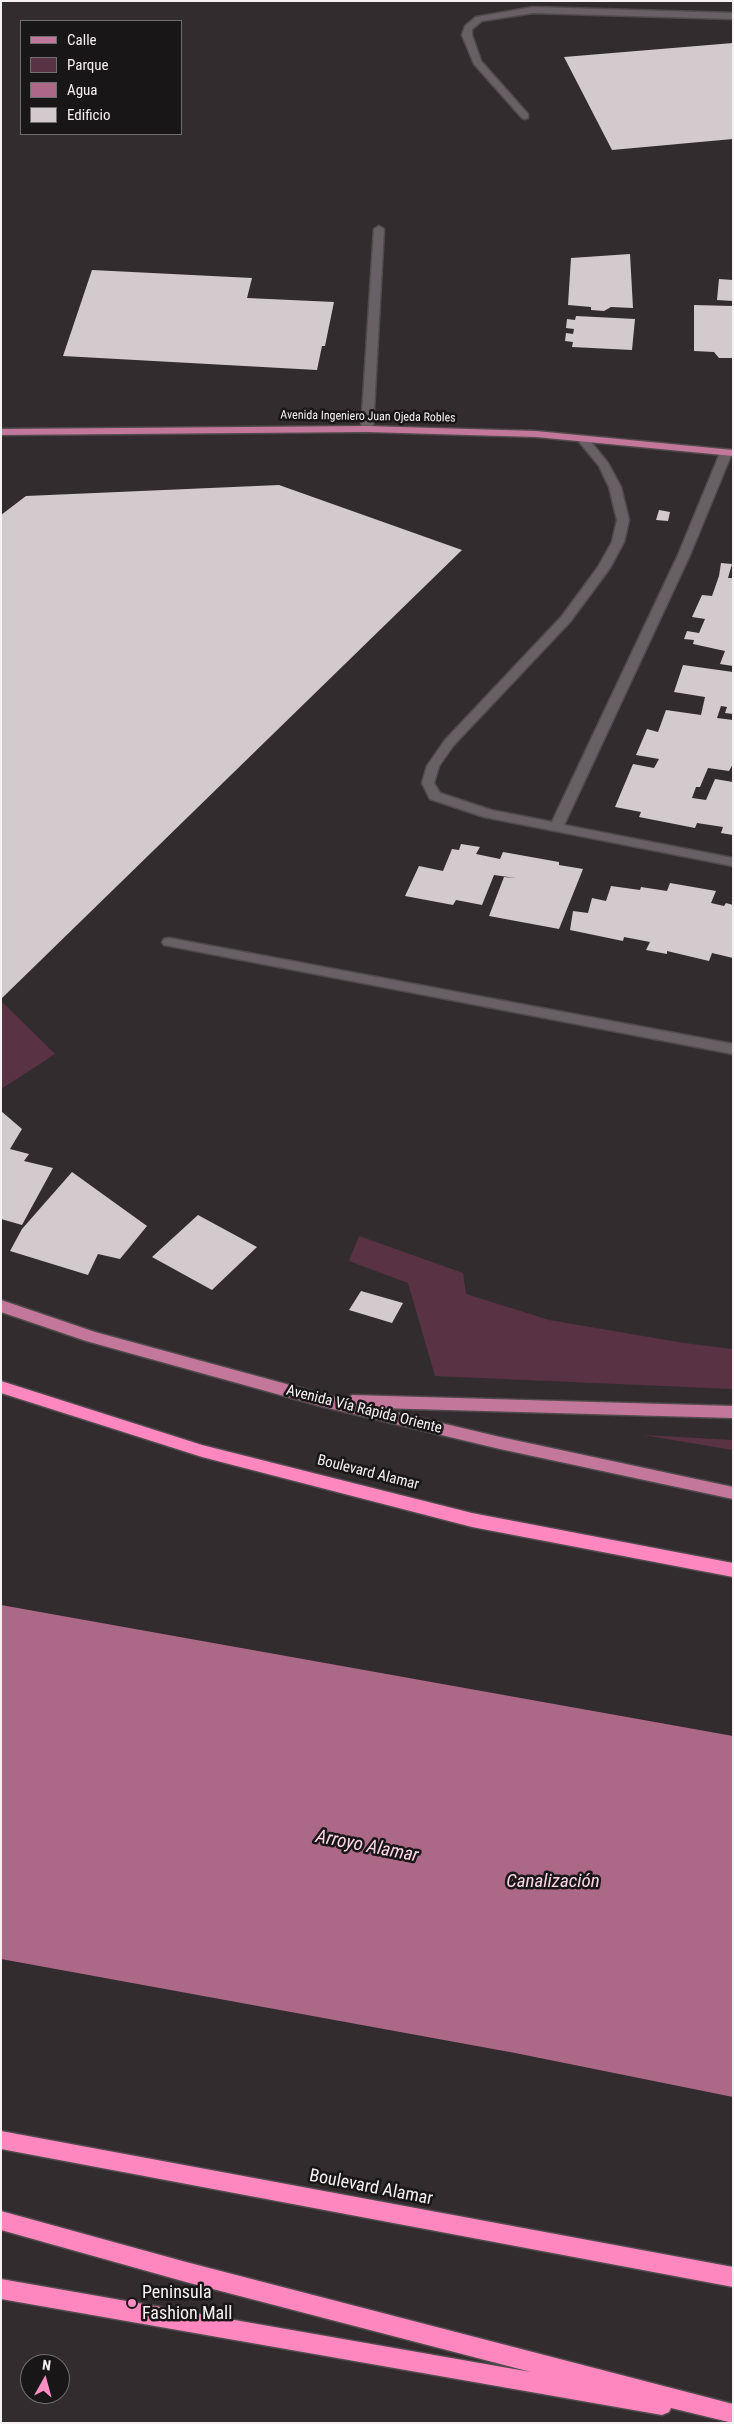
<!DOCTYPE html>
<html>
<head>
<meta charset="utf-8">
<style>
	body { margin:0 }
	#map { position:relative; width:734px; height:2424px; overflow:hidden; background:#332c2f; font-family:"Roboto Condensed",sans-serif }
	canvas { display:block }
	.frame { position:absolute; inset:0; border:2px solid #f6f1f3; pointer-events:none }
	.legend { position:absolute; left:20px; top:20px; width:162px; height:115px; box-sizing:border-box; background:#191617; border:1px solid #716e6f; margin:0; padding:6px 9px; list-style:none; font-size:15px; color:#f6f1f3 }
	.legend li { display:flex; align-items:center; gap:10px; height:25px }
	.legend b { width:25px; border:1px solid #716e6f }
	.north { position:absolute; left:20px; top:2354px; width:50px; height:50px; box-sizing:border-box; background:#191617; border:1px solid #716e6f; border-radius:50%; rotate:7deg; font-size:14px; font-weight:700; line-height:20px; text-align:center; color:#f6f1f3 }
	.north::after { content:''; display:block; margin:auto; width:18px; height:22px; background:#fc8fc1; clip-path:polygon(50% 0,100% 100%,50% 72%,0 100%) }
</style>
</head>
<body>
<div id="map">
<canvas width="734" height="2424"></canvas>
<div class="frame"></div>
<ul class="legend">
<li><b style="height:6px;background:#c2779b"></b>Calle</li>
<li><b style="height:14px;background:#593344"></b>Parque</li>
<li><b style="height:14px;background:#ab6987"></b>Agua</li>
<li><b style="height:14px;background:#d3cace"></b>Edificio</li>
</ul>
<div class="north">N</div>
</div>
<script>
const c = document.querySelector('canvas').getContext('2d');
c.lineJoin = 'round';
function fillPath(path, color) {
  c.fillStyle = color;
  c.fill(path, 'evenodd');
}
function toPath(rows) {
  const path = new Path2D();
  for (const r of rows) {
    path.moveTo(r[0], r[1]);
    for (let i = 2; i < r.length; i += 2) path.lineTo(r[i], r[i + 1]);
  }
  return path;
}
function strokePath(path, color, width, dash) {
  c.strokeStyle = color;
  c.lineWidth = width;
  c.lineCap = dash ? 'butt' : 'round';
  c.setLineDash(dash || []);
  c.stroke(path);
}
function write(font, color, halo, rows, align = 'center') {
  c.font = font + ' "Roboto Condensed",sans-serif';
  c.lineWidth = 5;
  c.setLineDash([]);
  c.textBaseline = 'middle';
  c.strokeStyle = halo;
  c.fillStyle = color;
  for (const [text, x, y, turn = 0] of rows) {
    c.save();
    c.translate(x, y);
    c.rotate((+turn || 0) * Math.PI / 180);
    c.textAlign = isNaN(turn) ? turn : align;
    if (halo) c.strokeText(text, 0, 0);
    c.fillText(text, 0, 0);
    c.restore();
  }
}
fillPath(toPath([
	[1,1001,55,1054,1,1089],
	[359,1236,463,1273,466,1294,549,1320,684,1343,733,1349,733,1389,435,1376,408,1283,349,1261],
	[643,1435,733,1440,733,1450]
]), '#593344');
fillPath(toPath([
	[1,1605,733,1736,733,2097,515,2053,1,1959]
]), '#ab6987');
fillPath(toPath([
	[733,43,733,139,612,150,564,57],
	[630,254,633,308,611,307,604,311,591,310,591,307,568,305,571,258],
	[92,270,252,278,247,298,334,302,325,346,322,346,317,370,63,356],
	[719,279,733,280,733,301,717,300],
	[694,305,733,306,733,358,719,358,714,352,694,351],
	[576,316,635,319,632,350,572,347,573,342,565,341,566,333,573,334,574,329,566,328,567,319,575,320],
	[279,485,462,550,1,999,1,515,26,496],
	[659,510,670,512,668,521,656,520],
	[721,563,732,564,728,578,733,578,733,666,720,664,725,651,693,644,694,640,684,639,687,631,699,633,705,619,692,617,702,595,712,596,719,576],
	[683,665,733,672,733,714,725,713,727,707,721,706,717,718,733,720,733,764,729,771,708,768,700,787,696,787,692,798,706,800,715,779,733,782,733,835,721,833,723,827,697,823,695,828,639,817,641,812,615,807,633,764,654,768,659,759,636,755,647,729,658,732,666,710,701,715,705,697,674,692],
	[461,844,480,847,476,854,500,859,503,852,559,862,559,865,583,869,559,929,489,916,504,877,516,878,494,875,482,905,456,900,453,905,405,896,419,866,443,871,452,849,459,850],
	[670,883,716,891,711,903,724,906,726,903,733,905,733,958,712,953,709,961,667,951,667,954,646,950,650,942,624,937,623,941,570,930,573,911,588,913,592,898,606,901,611,886,640,890,641,887,667,891],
	[1,1111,22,1129,10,1149,29,1154,24,1161,53,1168,22,1225,1,1219],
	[72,1172,147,1226,120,1259,98,1254,88,1275,10,1251,22,1229],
	[198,1215,257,1247,212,1290,152,1257],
	[361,1291,403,1303,392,1323,349,1310]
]), '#d3cace');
const minor = toPath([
	[533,7,733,13,733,19,533,13,482,21,472,29,472,35,481,61,528,114,528,118,525,119,522,118,474,64,462,35,465,26,476,17,533,7],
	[379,226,384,229,373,429,367,432,361,429,374,229,379,226],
	[583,436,587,437,608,463,621,487,629,520,624,542,610,568,570,622,453,746,439,766,434,783,440,793,491,810,552,822,678,555,720,453,722,451,730,451,732,453,690,555,564,825,733,858,733,866,484,817,430,799,422,783,427,766,445,740,562,616,598,567,612,542,617,520,609,487,599,466,577,439,583,436],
	[169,938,733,1044,733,1054,164,945,162,942,164,939,169,938]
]);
const major = toPath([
	[367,426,536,431,733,450,733,456,536,437,367,432,1,435,1,429,367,426],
	[1,1300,95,1332,345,1400,352,1395,733,1406,733,1418,378,1408,500,1437,733,1487,733,1499,500,1449,320,1406,86,1341,1,1312,1,1300]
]);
const highway = toPath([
	[1,1381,202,1445,472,1513,733,1563,733,1577,472,1527,202,1457,1,1393,1,1381],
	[1,2131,733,2267,733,2287,1,2149,1,2131],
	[1,2211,186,2262,733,2404,733,2423,671,2408,669,2412,662,2415,1,2299,1,2279,531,2372,186,2282,1,2230,1,2211]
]);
strokePath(minor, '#504a4c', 3);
strokePath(major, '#504a4c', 3);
strokePath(highway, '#504a4c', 3);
fillPath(minor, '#686064');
fillPath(major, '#c2779b');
fillPath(highway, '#fe87bf');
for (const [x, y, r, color] of [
	[132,2303,5,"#fc8fc1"]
]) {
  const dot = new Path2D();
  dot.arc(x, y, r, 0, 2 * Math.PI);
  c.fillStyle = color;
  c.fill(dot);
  strokePath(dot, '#191617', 2);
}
write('12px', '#f6f1f3', '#191617', [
	["Avenida Ingeniero Juan Ojeda Robles",368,417,1]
]);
write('15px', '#f6f1f3', '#191617', [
	["Avenida Vía Rápida Oriente",364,1410,14],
	["Boulevard Alamar",368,1473,14]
]);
write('18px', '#f6f1f3', '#191617', [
	["Boulevard Alamar",371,2188,11]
]);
write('18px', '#f6f1f3', '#191617', [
	["Peninsula",142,2293],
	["Fashion Mall",142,2314]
], 'left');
write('italic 19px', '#ffd7e7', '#191617', [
	["Arroyo Alamar",367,1847,11],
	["Canalización",553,1882]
]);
</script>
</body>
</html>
